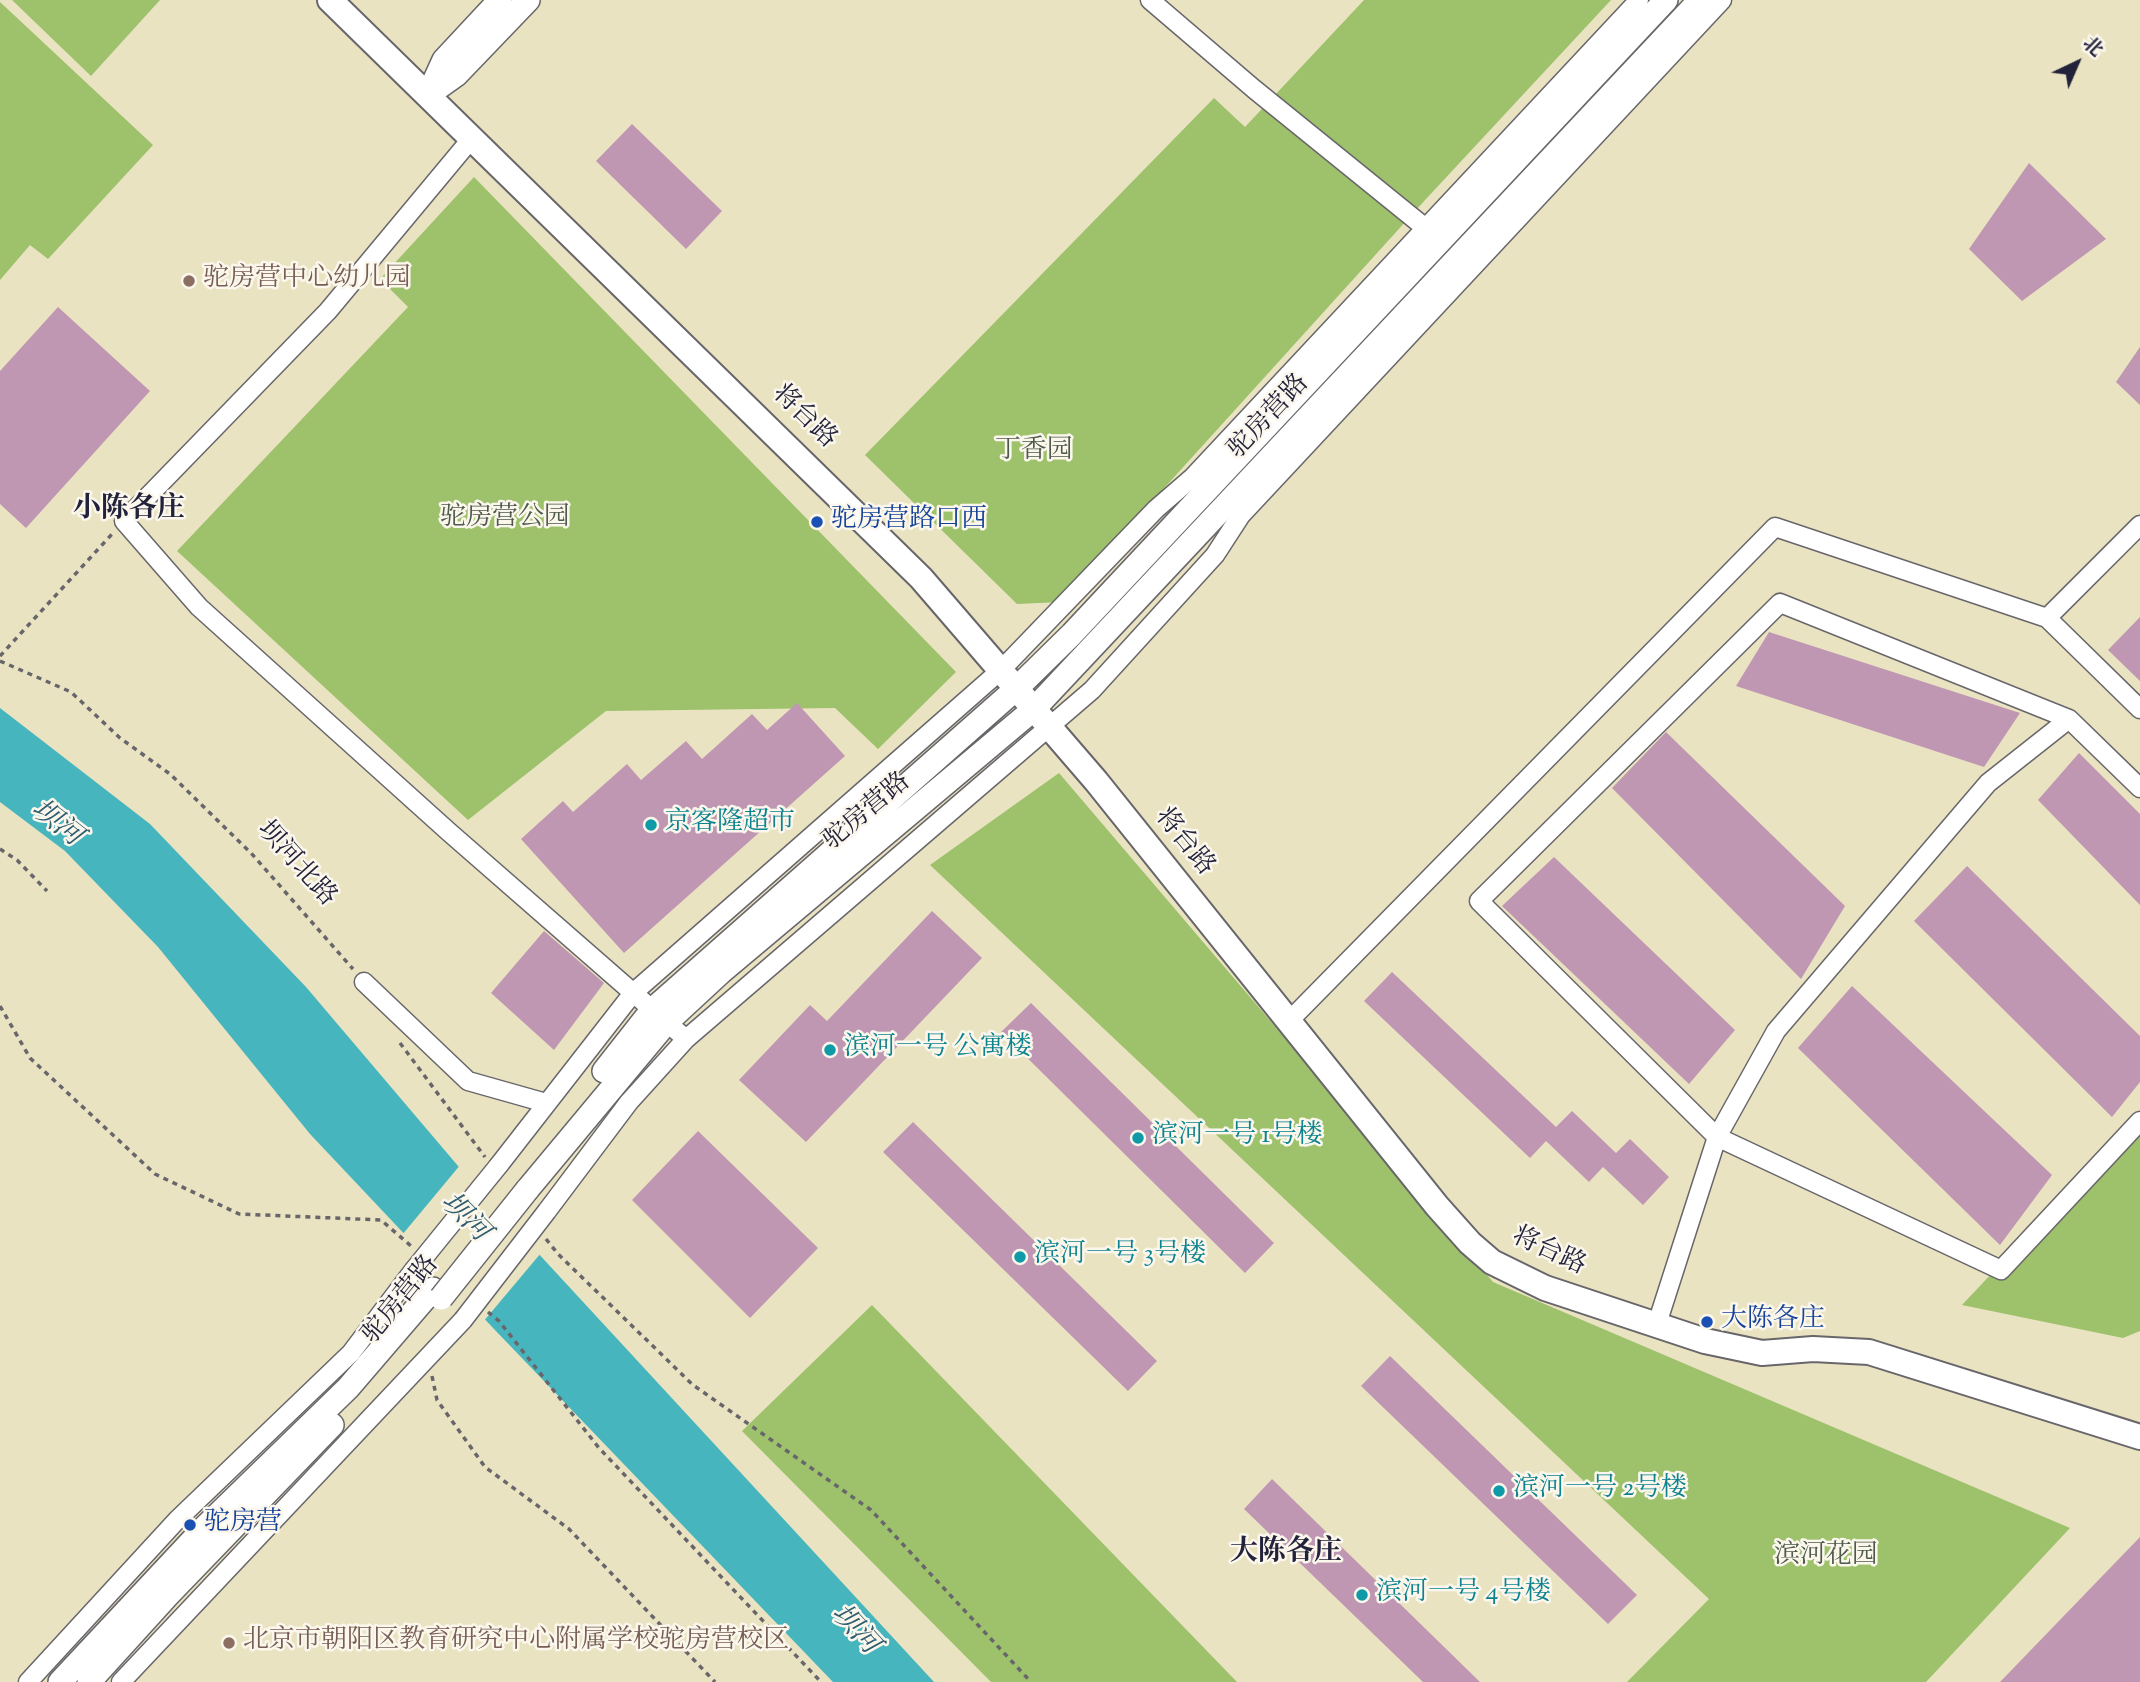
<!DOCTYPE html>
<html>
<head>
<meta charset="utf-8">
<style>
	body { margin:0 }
	#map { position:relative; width:2140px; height:1682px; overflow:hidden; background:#e9e3c2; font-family:"Sorts Mill Goudy","Noto Serif SC",serif }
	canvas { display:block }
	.north { position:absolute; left:2042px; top:28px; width:70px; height:70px; -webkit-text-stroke:5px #fbf7ec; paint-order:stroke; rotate:44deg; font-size:19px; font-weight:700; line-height:28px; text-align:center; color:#22223b }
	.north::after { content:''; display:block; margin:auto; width:24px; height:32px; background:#22223b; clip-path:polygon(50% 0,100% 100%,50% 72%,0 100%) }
</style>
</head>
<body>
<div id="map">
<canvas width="2140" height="1682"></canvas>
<div class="north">北</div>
</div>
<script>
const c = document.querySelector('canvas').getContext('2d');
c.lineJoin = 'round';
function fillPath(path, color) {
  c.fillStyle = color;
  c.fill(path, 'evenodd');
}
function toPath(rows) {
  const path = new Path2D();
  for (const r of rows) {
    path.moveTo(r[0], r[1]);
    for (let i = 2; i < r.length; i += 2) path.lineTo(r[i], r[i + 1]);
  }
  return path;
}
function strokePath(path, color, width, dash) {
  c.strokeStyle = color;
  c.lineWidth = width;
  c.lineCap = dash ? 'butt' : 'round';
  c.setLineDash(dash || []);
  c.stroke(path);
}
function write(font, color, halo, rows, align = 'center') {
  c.font = font + ' "Sorts Mill Goudy","Noto Serif SC",serif';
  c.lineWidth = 5;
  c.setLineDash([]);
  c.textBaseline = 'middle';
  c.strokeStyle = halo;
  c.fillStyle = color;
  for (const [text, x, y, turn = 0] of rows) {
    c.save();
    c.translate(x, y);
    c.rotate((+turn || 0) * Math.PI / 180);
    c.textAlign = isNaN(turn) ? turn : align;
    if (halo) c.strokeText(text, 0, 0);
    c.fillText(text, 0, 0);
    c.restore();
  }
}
fillPath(toPath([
	[12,0,160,0,91,76],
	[1364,0,1611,0,1426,199,1061,602,1017,604,865,455,1214,98,1245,127],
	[0,2,153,145,48,259,30,245,0,280],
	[474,177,956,672,878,749,835,708,606,711,468,820,177,551,408,307,380,279],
	[1059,773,1493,1282,2070,1528,1926,1682,1627,1682,1709,1599,930,865],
	[2140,1116,2140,1331,2123,1338,1962,1305],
	[872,1305,1237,1682,991,1682,742,1431]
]), '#9ec16b');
fillPath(toPath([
	[0,708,150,824,306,987,464,1173,934,1682,833,1682,494,1329,310,1134,158,947,65,851,0,802]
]), '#46b5be');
fillPath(toPath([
	[461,1164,541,1253,483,1322,402,1235]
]), '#e9e3c2');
fillPath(toPath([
	[632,124,722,211,686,249,596,161],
	[2029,163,2106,239,2022,301,1969,249],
	[58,307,150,391,26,528,0,504,0,371],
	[2140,347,2140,405,2116,382],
	[2140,617,2140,681,2108,650],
	[1769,632,2020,713,1984,767,1736,686],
	[797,703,845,756,624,953,521,839,563,801,573,812,627,764,641,780,686,741,702,759,752,714,767,730],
	[1666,732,1845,906,1801,979,1612,788],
	[2079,753,2140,814,2140,905,2038,800],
	[1554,857,1735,1030,1689,1084,1502,906],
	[1967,866,2140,1036,2140,1082,2112,1117,1914,921],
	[932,911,982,958,806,1142,739,1080,810,1005,827,1021],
	[544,931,604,983,554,1050,491,993],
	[1392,972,1556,1127,1572,1111,1616,1153,1630,1139,1669,1177,1643,1205,1603,1167,1589,1182,1546,1141,1530,1158,1364,1001],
	[1852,986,2052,1175,2000,1245,1798,1048],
	[1031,1003,1274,1243,1245,1273,1001,1032],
	[913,1122,1157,1361,1128,1391,883,1152],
	[698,1131,818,1248,750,1318,632,1200],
	[1390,1356,1637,1595,1608,1624,1361,1386],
	[1272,1479,1480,1682,1423,1682,1244,1509],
	[2140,1537,2140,1682,2000,1682]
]), '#c097b2');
const minor = toPath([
	[1150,0,1254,89,1433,234],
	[472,138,328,311,124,521,199,607,449,832,686,1039],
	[2047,618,2140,525],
	[2140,788,2069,719,1780,603,1479,901,1717,1137,2001,1270,2140,1121],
	[364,982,468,1081,546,1103],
	[1289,1021,1775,527,2047,618,2140,709],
	[499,1165,633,993,1001,670,1156,509,1193,477,1639,0],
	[547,1211,629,1102,686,1039,1092,690,1215,555,1241,515,1722,0],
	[1656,1327,1717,1137,1776,1031,1988,783,2069,719],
	[28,1682,177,1520,351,1353,413,1271],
	[121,1682,463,1320]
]);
const tertiary = toPath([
	[428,95,456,75,528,0],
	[428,95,444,60,500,0],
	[604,1071,652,1010,1017,688,1072,634,1666,0],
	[527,1190,667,1022,721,972,1034,709,1700,0],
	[60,1682,205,1527,348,1388,433,1289],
	[89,1682,168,1595,332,1425]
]);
const secondary = toPath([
	[330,0,921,578,1096,781,1437,1206,1470,1243,1492,1262,1545,1288,1705,1341,1762,1353,1813,1349,1869,1352,2140,1437]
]);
strokePath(minor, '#68666a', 21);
strokePath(tertiary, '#68666a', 26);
strokePath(secondary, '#68666a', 28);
strokePath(toPath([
	[0,656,113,533],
	[0,661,71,692,120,738,170,774,251,853,353,969],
	[0,849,17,860,47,891],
	[0,1006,30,1058,155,1174,239,1214,381,1220,411,1246],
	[400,1043,485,1157],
	[546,1239,558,1254,693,1385,871,1510,1031,1682],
	[488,1312,499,1321,599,1448,821,1682],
	[432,1376,437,1400,485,1467,569,1529,715,1682]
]), '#68666a', 3.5, [5, 5]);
strokePath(minor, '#fff', 18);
strokePath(tertiary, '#fff', 23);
strokePath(secondary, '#fff', 24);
const minorBridge = toPath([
	[413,1271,499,1165],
	[463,1320,547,1211]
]);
const tertiaryBridge = toPath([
	[441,1298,527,1190]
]);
strokePath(minorBridge, '#68666a', 21, []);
strokePath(tertiaryBridge, '#68666a', 26, []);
strokePath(minorBridge, '#fff', 18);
strokePath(tertiaryBridge, '#fff', 23);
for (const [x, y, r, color] of [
	[189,281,7,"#8d6e63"],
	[817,522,7,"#1a4fb4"],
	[651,825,7,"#0f9aa8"],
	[830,1050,7,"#0f9aa8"],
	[1138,1138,7,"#0f9aa8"],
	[1020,1257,7,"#0f9aa8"],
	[1707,1322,7,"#1a4fb4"],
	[1499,1491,7,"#0f9aa8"],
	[190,1525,7,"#1a4fb4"],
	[1362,1595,7,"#0f9aa8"],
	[229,1643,7,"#8d6e63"]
]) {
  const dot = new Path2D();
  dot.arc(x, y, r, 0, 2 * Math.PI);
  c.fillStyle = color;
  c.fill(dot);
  strokePath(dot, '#fbf7ec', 2.5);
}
write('26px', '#785e54', '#fbf7ec', [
	["驼房营中心幼儿园",203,281],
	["北京市朝阳区教育研究中心附属学校驼房营校区",243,1643]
], 'left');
write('26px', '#22223b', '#fbf7ec', [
	["将台路",803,418,44],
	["驼房营路",1270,418,-47],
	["驼房营路",868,813,-40],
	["将台路",1183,843,51],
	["坝河北路",295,865,48],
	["将台路",1548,1253,25],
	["驼房营路",402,1301,-51]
]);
write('26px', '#4d5a4c', '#fbf7ec', [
	["丁香园",1034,453],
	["驼房营公园",505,520],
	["滨河花园",1826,1558]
]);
write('26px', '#164399', '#fbf7ec', [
	["驼房营路口西",831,522],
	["大陈各庄",1721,1322],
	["驼房营",204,1525]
], 'left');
write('26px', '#0d838f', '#fbf7ec', [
	["京客隆超市",665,825],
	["滨河一号 公寓楼",844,1050],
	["滨河一号 1号楼",1152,1138],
	["滨河一号 3号楼",1034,1257],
	["滨河一号 2号楼",1513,1491],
	["滨河一号 4号楼",1376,1595]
], 'left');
write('bold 28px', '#22223b', '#fbf7ec', [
	["小陈各庄",129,511],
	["大陈各庄",1286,1554]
]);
write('italic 28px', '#305d6f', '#fbf7ec', [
	["坝河",55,825,38],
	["坝河",463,1219,45],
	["坝河",853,1631,47]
]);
</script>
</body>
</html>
